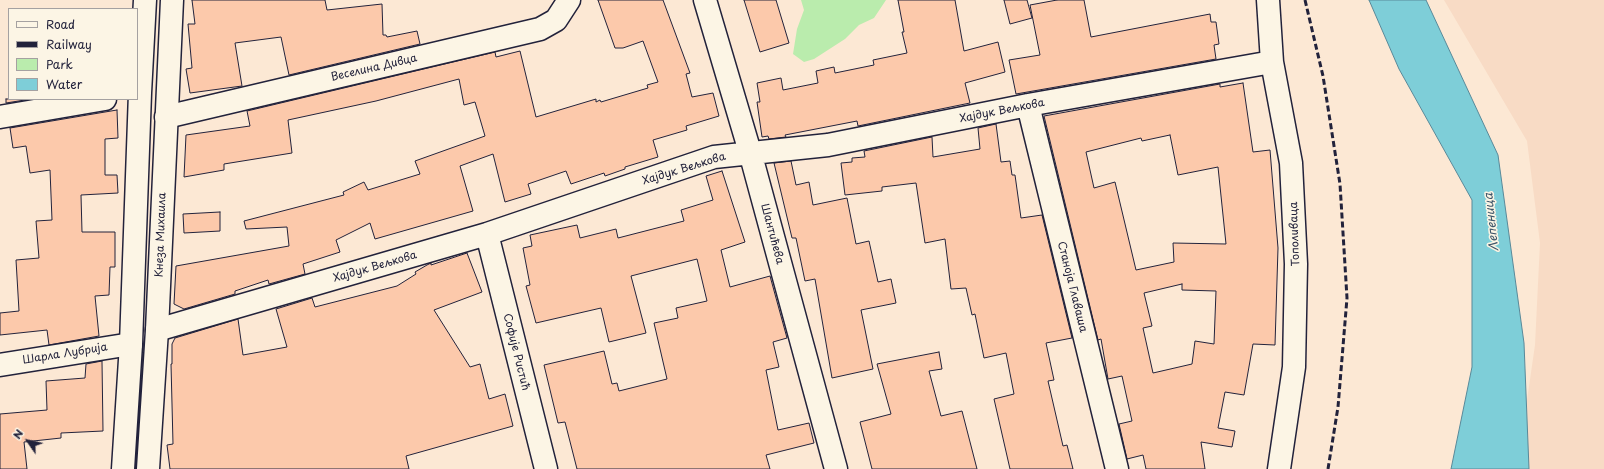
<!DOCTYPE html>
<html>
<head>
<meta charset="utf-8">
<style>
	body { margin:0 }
	#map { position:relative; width:1604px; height:469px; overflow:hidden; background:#fce8d4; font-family:"Playpen Sans",sans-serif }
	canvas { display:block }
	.legend { position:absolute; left:8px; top:8px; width:130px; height:92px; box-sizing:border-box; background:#fcf5e5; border:1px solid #a5a1a1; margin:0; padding:5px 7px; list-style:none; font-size:12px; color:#22223b }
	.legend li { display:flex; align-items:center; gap:8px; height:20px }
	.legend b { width:20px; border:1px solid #a5a1a1 }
	.north { position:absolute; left:8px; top:421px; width:40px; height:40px; -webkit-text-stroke:3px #fcf5e5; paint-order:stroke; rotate:304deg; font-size:11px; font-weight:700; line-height:16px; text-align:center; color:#22223b }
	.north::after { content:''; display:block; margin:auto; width:14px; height:18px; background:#22223b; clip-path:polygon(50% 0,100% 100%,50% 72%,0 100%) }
</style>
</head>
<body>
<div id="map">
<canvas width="1604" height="469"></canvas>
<ul class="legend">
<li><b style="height:5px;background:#fcf5e5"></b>Road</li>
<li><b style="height:5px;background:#22223b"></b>Railway</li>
<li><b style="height:11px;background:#baecad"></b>Park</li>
<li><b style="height:11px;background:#7eced8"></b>Water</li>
</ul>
<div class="north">N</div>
</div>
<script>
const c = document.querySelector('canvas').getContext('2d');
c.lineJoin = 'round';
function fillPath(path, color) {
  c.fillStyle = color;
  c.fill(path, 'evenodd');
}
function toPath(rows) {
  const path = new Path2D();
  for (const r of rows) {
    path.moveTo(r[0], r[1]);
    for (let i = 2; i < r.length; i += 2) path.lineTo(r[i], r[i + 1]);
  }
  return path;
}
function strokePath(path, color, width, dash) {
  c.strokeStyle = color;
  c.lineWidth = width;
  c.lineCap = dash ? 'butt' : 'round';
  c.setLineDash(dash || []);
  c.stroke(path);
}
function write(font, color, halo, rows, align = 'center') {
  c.font = font + ' "Playpen Sans",sans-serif';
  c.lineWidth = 3;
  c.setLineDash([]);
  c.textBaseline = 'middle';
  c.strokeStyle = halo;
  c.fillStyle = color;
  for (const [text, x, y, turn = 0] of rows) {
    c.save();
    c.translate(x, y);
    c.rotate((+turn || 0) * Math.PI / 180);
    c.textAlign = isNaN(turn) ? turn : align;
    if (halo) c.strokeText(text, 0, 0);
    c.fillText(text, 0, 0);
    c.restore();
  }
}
fillPath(toPath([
	[1444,0,1604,0,1604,469,1517,469,1535,345,1540,243,1527,141]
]), '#f8dbc5');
fillPath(toPath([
	[801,0,886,0,874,18,859,25,845,39,814,59,804,62,793,54,797,29,804,10]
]), '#baecad');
const water = toPath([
	[1369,0,1426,0,1498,155,1524,343,1529,469,1451,469,1472,367,1472,200,1399,69,1369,0]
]);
fillPath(water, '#7eced8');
strokePath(water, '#598999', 1);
const building = toPath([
	[192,0,325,0,327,10,382,4,383,35,386,35,387,37,417,31,420,44,289,75,281,37,235,43,242,86,190,93,186,69,192,68,188,24,195,24,192,0],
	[598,0,663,0,690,73,686,74,692,97,713,93,719,116,686,126,687,130,653,140,658,157,625,167,625,169,605,176,604,173,571,184,566,171,528,184,531,194,505,202,493,154,460,166,473,211,375,239,370,223,336,240,340,252,303,264,305,274,269,284,268,280,235,291,235,294,184,309,174,304,176,266,289,246,287,227,246,229,244,221,344,195,343,192,364,182,368,190,420,174,415,161,485,136,475,102,464,105,459,79,376,101,288,120,292,153,224,164,224,170,184,177,186,135,250,126,247,111,495,52,496,57,520,51,536,117,596,99,596,102,600,100,601,102,611,99,648,88,647,85,658,82,643,41,623,48,615,48,598,0],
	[744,0,776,0,789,43,760,52,744,0],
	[898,0,955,0,964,51,998,42,1005,72,965,83,970,103,858,126,857,121,785,135,786,137,769,139,768,136,762,137,757,102,760,102,757,83,781,78,783,90,818,83,816,71,834,67,835,73,874,65,873,60,907,53,902,32,904,32,898,0],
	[1004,0,1027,0,1032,18,1010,24,1004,0],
	[1057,0,1084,0,1091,37,1210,14,1211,22,1216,22,1219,44,1214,45,1216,59,1016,94,1009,60,1040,55,1030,5,1057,0],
	[1243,83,1253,152,1270,150,1278,248,1275,345,1253,344,1244,395,1225,392,1218,428,1235,431,1232,447,1201,442,1205,469,1146,469,1143,455,1127,459,1119,424,1132,421,1122,376,1108,379,1101,339,1098,340,1044,116,1220,84,1220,87,1243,83],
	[1170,135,1178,175,1218,167,1226,244,1173,243,1174,262,1136,270,1115,182,1094,188,1086,152,1141,138,1142,141,1170,135],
	[1182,284,1182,290,1216,291,1214,344,1195,341,1192,364,1153,373,1143,328,1152,326,1144,293,1182,284],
	[6,99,31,99,6,103,6,99],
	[117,110,118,138,105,139,105,175,117,175,118,193,81,195,82,232,115,232,115,267,110,267,109,295,95,296,99,336,49,345,47,330,0,335,0,313,19,311,16,260,39,258,36,221,52,220,50,170,30,173,26,146,13,148,10,128,117,110],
	[996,124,1001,162,1010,161,1012,175,1015,175,1021,218,1042,215,1072,338,1046,343,1054,380,1048,381,1063,446,1067,445,1073,469,1010,469,994,399,1014,394,1006,353,984,358,975,314,972,315,966,288,951,289,945,239,925,243,916,183,882,187,882,191,845,195,841,163,852,162,852,158,865,157,864,151,932,137,933,157,980,149,978,128,996,124],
	[791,161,796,185,809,182,813,205,847,198,856,244,869,241,878,282,891,279,896,303,861,310,873,369,832,378,815,279,805,281,796,238,792,238,774,163,791,161],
	[722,171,745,242,721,250,730,287,770,276,787,338,773,342,779,367,766,370,778,430,809,423,814,443,766,455,770,469,577,469,565,422,558,423,544,365,604,351,612,384,617,383,619,391,667,379,654,323,678,318,676,308,707,301,697,259,631,276,646,333,609,342,601,308,536,323,526,286,530,285,523,248,532,246,530,235,577,225,580,238,616,229,618,238,684,221,681,210,713,200,706,176,722,171],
	[220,212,220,231,184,233,183,214,220,212],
	[467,253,482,292,434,310,470,367,480,364,489,399,505,394,513,426,406,456,409,469,170,469,167,445,173,444,171,364,172,364,172,344,175,338,238,319,243,355,287,347,276,309,312,298,315,307,397,286,416,274,415,272,427,265,431,263,431,265,467,253],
	[939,352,942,369,929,371,941,416,962,411,977,469,872,469,860,422,891,414,877,364,939,352],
	[102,361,103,431,61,433,61,438,24,442,27,469,0,469,0,414,47,410,46,381,85,378,86,364,102,361]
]);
fillPath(building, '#fcc9ab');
strokePath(building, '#22223b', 1);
const minor = toPath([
	[705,0,750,152,836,469],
	[1268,0,1272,62,1291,163,1296,264,1294,367,1279,469],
	[1028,105,1117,469],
	[0,117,105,99],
	[166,117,540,29,556,20,569,0],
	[487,234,546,469],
	[157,330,487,234,714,157,828,145,1028,105,1272,62],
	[0,365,131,344]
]);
const secondary = toPath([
	[123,469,131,344,140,93,145,0],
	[148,469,157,330,172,0]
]);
strokePath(minor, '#22223b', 25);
strokePath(secondary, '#22223b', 25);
strokePath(minor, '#fcf5e5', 22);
strokePath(secondary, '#fcf5e5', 22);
strokePath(toPath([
	[1305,0,1323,76,1340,184,1347,298,1338,407,1328,469]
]), '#22223b', 3, [6, 3]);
write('11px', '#22223b', '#fcf5e5', [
	["Веселина Дивца",374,68,-13],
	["Хајдук Вељкова",1002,111,-11],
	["Хајдук Вељкова",684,169,-17],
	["Шантићева",772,234,75],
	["Тополиваца",1295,234,-92],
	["Кнеза Михаила",161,235,-88],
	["Хајдук Вељкова",375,267,-16],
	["Станоја Главаша",1072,287,76],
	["Софије Ристић",516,352,76],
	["Шарла Лубрија",65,354,-9]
]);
write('italic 12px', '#3e566a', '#fcf5e5', [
	["Лепеница",1492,222,-96]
]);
</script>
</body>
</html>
